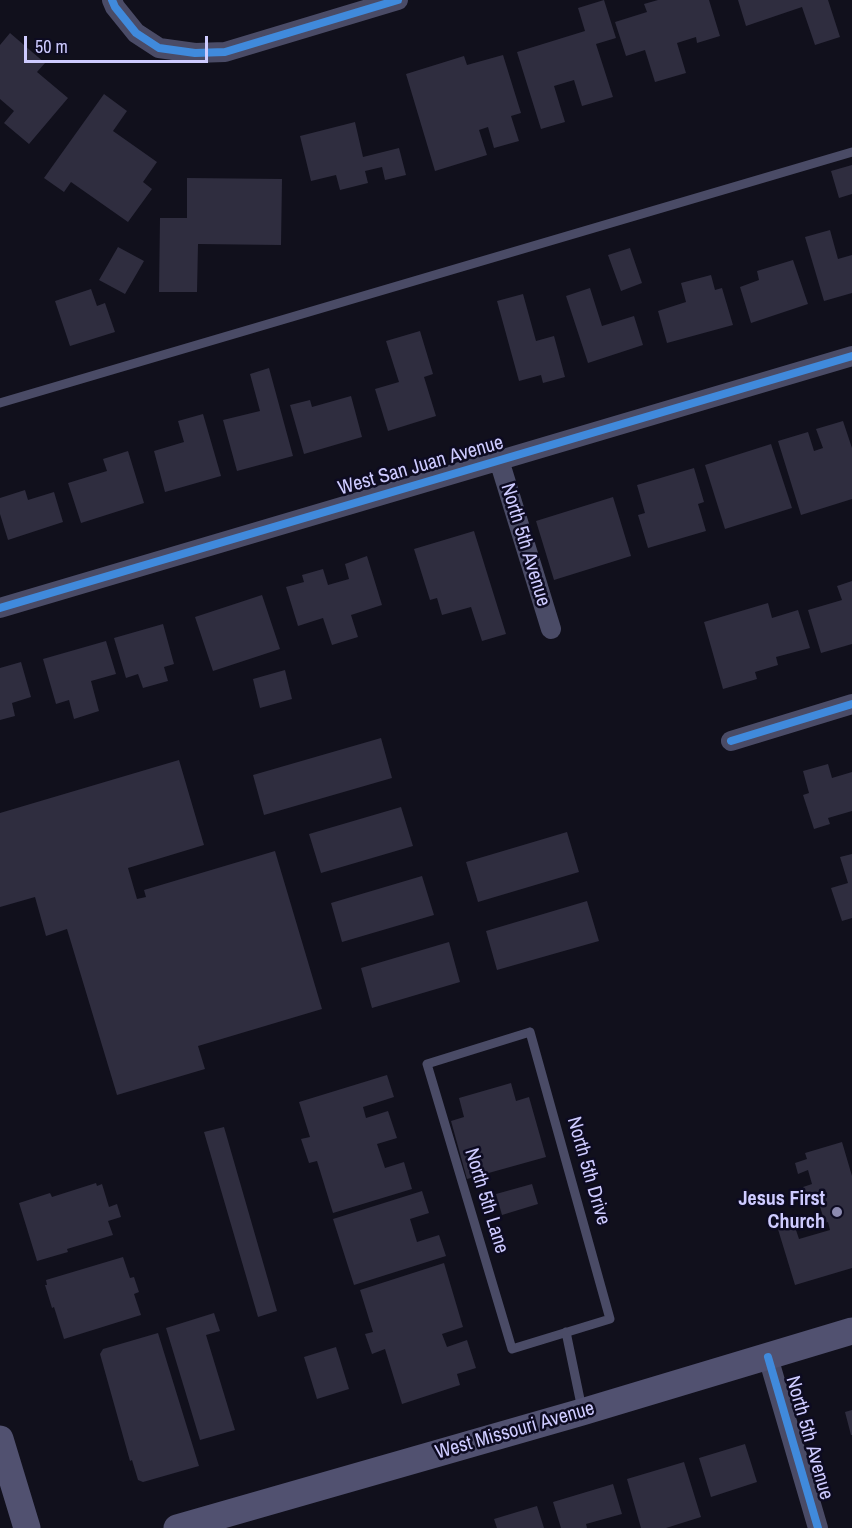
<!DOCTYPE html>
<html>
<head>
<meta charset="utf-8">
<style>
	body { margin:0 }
	#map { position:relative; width:852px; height:1528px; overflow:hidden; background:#11101c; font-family:"Archivo Narrow",sans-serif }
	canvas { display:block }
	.scale { position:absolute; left:24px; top:36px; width:184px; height:27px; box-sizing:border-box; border:3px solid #cecbff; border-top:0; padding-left:8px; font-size:18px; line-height:21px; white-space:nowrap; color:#cecbff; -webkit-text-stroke:4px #0d0b21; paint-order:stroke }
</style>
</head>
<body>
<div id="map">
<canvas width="852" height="1528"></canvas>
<div class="scale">50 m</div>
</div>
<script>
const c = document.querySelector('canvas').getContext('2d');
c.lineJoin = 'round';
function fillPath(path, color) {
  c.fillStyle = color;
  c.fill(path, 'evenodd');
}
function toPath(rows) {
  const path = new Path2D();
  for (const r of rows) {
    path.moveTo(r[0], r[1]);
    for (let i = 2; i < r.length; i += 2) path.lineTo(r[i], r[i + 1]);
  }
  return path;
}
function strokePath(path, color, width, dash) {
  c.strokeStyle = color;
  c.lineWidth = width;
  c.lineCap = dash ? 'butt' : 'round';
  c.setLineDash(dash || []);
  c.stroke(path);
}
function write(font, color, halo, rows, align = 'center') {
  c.font = font + ' "Archivo Narrow",sans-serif';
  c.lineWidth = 5;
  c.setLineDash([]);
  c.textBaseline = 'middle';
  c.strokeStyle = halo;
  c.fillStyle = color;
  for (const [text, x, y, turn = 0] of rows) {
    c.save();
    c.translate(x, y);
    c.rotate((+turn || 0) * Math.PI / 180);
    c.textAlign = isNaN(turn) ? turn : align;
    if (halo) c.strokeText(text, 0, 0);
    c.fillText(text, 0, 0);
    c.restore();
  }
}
fillPath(toPath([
	[604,0,616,38,596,44,613,97,582,106,574,80,554,86,565,122,541,129,517,52,585,31,578,8],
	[658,0,709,0,720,36,697,43,696,37,677,43,686,73,655,82,645,50,626,56,615,22,647,12,644,4],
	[738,0,828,0,840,37,815,45,802,7,746,26],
	[10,33,45,63,37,72,68,98,29,144,4,123,14,111,0,99,0,45],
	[503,55,521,113,511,116,519,141,494,148,488,127,479,130,487,155,435,171,406,74,464,56,467,65],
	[104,94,127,111,113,131,157,162,143,182,152,189,128,222,71,182,64,192,44,178],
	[355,122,363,157,399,148,406,175,385,180,382,167,365,171,368,183,340,190,336,175,311,181,300,136],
	[852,165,852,194,839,198,831,171],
	[187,178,282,179,281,245,198,244,197,292,159,292,160,218,187,218],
	[830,230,838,259,852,255,852,293,824,301,805,237],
	[118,247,144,261,125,294,99,280],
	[630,248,642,283,621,291,608,255],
	[793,260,808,304,751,323,740,287,759,280,757,271],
	[711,275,715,290,722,288,733,325,667,343,658,311,686,302,681,283],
	[590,288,602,326,634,316,643,345,588,363,566,296],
	[91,289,97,306,105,303,115,332,70,346,55,301],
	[523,294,536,341,554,336,565,377,543,383,541,375,519,381,497,301],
	[420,331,433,374,424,377,436,416,388,431,375,389,399,382,386,341],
	[269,368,293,456,237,471,223,420,260,411,250,374],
	[351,396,362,437,304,454,290,405,310,400,312,407],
	[203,414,221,476,165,492,154,451,184,442,178,421],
	[843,421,852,448,852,499,801,515,778,441,808,432,814,451,823,448,816,429],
	[771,444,792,508,725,529,705,465],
	[128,451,144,503,81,523,68,483,107,471,103,459],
	[694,468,704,502,698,504,706,531,648,548,638,515,645,513,637,485],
	[25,490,28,500,54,492,63,522,8,540,0,514,0,498],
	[613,497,631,556,554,580,536,521],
	[474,531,506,634,482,641,471,607,442,615,437,598,430,600,414,549],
	[367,556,382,605,351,615,358,637,332,645,323,618,298,626,286,587,304,582,302,575,323,569,328,585,349,579,345,564],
	[852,581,852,644,821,653,808,610,842,600,837,586],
	[262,595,280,649,213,671,195,617],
	[768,603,772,618,798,610,810,648,776,657,778,665,755,672,757,679,723,689,704,622],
	[163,624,174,664,164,667,168,681,143,688,138,674,126,678,114,638],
	[106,641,116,674,91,681,99,711,74,719,69,700,56,704,43,659],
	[21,662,31,697,12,703,15,716,0,720,0,668],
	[285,670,292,699,260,708,253,679],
	[381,738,392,778,264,815,253,775],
	[179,760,204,845,128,868,137,899,146,897,144,890,275,851,322,1009,198,1046,205,1069,117,1095,67,929,46,936,35,897,0,907,0,813],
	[828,764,832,778,852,772,852,811,828,818,830,824,814,829,803,795,809,793,803,771],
	[401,807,413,846,321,873,309,834],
	[567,832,579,872,478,902,466,862],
	[852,854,852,918,842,921,831,888,848,883,840,857],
	[422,876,434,915,342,942,331,903],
	[587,901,599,941,497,970,486,931],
	[449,942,460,982,372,1008,361,968],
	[387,1075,394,1097,363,1107,366,1118,388,1111,397,1138,377,1144,385,1168,404,1162,412,1189,333,1213,317,1161,309,1163,301,1139,310,1137,299,1102],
	[511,1083,516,1101,529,1097,546,1157,467,1179,451,1121,464,1117,459,1098],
	[224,1127,277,1311,258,1317,204,1132],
	[842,1142,852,1176,852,1268,795,1285,777,1226,793,1221,799,1239,830,1230,828,1222,825,1223,818,1200,808,1203,803,1187,812,1184,808,1170,798,1174,795,1163,807,1159,805,1153],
	[96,1183,97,1186,102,1184,109,1207,117,1204,121,1217,108,1221,113,1235,67,1249,68,1252,37,1261,19,1203,50,1193,52,1197],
	[532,1184,538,1204,502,1215,496,1194],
	[422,1191,429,1213,410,1219,417,1242,439,1235,446,1256,354,1285,333,1219],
	[123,1257,130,1278,134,1277,139,1292,134,1294,141,1315,64,1339,54,1307,52,1308,45,1285,47,1285,46,1280],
	[444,1263,463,1327,442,1334,447,1347,467,1340,476,1368,457,1374,460,1385,402,1404,385,1349,372,1354,365,1334,373,1332,360,1290],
	[214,1313,220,1331,206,1335,235,1430,200,1440,166,1328],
	[158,1333,199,1466,143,1482,138,1480,132,1460,130,1461,100,1354,103,1349],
	[336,1347,349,1389,317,1399,304,1357],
	[852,1410,852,1435,851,1435,845,1412],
	[745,1444,757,1482,711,1497,699,1458],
	[684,1462,701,1517,666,1528,641,1528,627,1479],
	[613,1484,622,1514,586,1524,587,1528,561,1528,553,1502],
	[537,1506,544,1528,497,1528,494,1519]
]), '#2f2d3f');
strokePath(toPath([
	[0,403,852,152],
	[530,1032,610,1319,512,1349,427,1064,530,1032],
	[566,1332,582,1409]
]), '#4a4b66', 9);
strokePath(toPath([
	[112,0,115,7,136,33,159,48,195,53,225,52,398,0],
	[499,460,551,629],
	[0,608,852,356],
	[731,741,852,704],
	[768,1357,818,1528]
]), '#4a4b66', 20);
strokePath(toPath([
	[0,1439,27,1528],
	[177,1528,582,1412,852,1331]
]), '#515170', 27);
strokePath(toPath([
	[112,0,115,7,136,33,159,48,195,53,225,52,398,0],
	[0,608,852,356],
	[731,741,852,704],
	[768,1357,818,1528]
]), '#408adc', 8);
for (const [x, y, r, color] of [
	[837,1212,6,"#8c8ab0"]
]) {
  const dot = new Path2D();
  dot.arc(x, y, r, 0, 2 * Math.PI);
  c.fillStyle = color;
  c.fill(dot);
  strokePath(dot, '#0d0b21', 2);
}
write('20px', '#cecbff', '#0d0b21', [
	["West San Juan Avenue",421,466,-16],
	["North 5th Avenue",525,545,73],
	["North 5th Drive",588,1171,74],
	["North 5th Lane",486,1201,73],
	["West Missouri Avenue",515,1431,-16],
	["North 5th Avenue",809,1438,74]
]);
write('bold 20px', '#cecbff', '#0d0b21', [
	["Jesus First",825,1200],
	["Church",825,1223]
], 'right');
</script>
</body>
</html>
